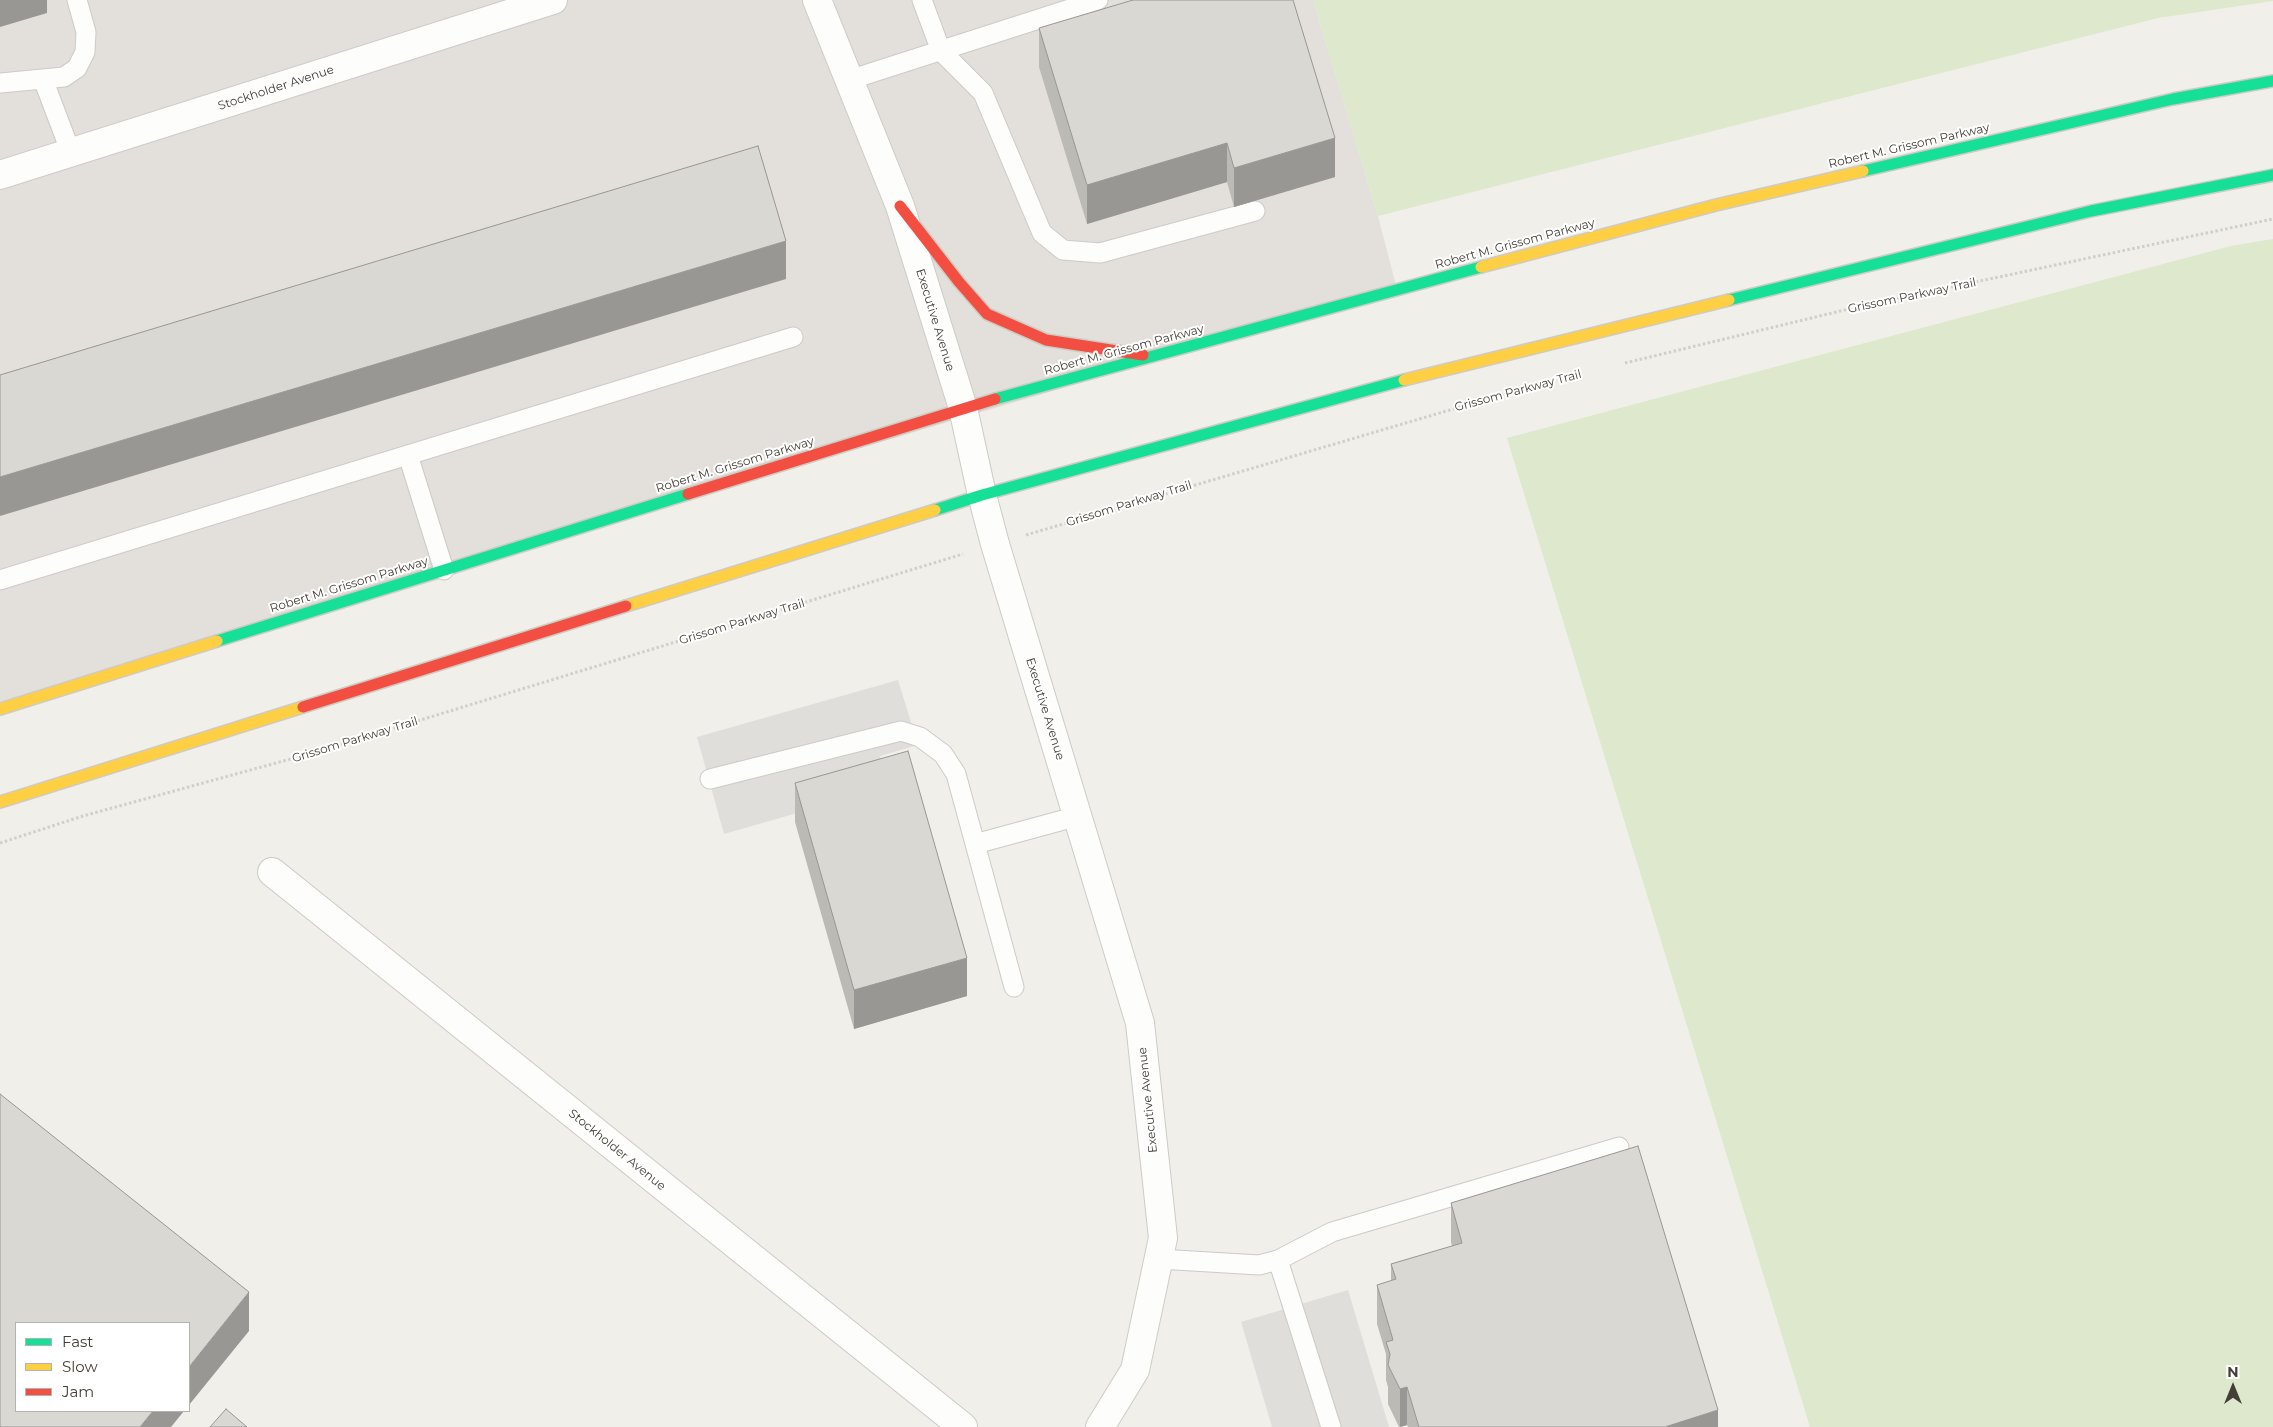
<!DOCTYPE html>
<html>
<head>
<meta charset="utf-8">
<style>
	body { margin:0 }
	#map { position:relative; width:2273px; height:1427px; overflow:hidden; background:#f0efea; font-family:Montserrat,sans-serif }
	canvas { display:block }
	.legend { position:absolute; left:15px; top:1322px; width:175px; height:90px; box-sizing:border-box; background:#fff; border:1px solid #b5b3af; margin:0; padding:6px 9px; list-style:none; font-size:15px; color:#454037 }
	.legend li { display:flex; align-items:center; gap:10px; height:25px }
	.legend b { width:25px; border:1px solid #b5b3af }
	.north { position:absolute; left:2208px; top:1362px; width:50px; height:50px; -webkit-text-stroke:4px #fff; paint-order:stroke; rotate:0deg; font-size:14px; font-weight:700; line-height:20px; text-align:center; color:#454037 }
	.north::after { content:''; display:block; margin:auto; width:18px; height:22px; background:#454037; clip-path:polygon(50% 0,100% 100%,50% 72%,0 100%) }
</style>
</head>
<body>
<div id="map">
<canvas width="2273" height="1427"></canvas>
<ul class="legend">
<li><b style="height:6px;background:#16e098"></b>Fast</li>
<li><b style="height:6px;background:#ffcf43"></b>Slow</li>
<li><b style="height:6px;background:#f24e42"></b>Jam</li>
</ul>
<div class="north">N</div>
</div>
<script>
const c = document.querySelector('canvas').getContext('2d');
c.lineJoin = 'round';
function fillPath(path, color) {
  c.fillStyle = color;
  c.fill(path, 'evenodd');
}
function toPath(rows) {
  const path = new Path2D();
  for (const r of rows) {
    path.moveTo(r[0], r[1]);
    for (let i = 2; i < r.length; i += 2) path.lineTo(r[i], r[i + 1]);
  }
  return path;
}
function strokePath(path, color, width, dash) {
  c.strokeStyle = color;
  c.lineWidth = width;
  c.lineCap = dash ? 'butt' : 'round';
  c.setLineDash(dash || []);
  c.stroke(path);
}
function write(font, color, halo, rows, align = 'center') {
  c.font = font + ' Montserrat,sans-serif';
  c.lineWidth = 4;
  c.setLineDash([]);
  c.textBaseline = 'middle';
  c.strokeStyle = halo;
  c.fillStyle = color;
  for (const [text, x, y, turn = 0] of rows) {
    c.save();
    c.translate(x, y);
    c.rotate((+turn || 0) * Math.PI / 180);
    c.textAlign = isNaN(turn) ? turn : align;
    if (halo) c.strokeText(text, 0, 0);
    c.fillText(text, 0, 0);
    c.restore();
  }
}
fillPath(toPath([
	[0,0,1313,0,1378,216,1397,289,0,703]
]), '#e3e0dc');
fillPath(toPath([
	[1313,0,2273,0,2273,1,2158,18,1378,216],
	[2273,239,2273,1427,1810,1427,1507,438,2231,246]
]), '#dde8cc');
fillPath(toPath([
	[898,680,918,745,880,756,888,787,724,834,697,737],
	[1348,1290,1389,1427,1272,1427,1241,1322]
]), '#dfdeda');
const lane = toPath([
	[922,0,941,51,983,93,1042,233,1063,250,1100,253,1255,211],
	[43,79,71,153],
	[849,80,1098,0],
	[0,83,64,77,77,68,85,52,86,32,77,0],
	[408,455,444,570],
	[0,580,793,337],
	[710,779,901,731,920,737,943,754,956,774,1014,987],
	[975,844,1078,816],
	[1159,1259,1259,1265,1278,1260,1332,1232,1619,1147],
	[1278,1260,1331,1427]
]);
const street = toPath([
	[817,0,900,206,963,408,982,495,995,544,1140,1023,1163,1238,1135,1370,1100,1427],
	[0,175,553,0],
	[272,872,963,1427]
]);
const fast = toPath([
	[1863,171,2173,99,2273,81],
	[1729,300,2091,211,2273,175],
	[995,399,1481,267],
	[935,510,982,495,1404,380],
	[217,641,688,494]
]);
const slow = toPath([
	[1481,267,1716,205,1863,171],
	[1404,380,1729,300],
	[626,606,935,510],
	[0,709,217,641],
	[0,802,303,707]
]);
const jam = toPath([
	[900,206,959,282,987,314,1046,340,1143,355],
	[688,494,995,399],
	[303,707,626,606]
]);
strokePath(lane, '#cccbc6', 21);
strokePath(street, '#cccbc6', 30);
strokePath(fast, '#cecbc2', 14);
strokePath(slow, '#cecbc2', 14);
strokePath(jam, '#cecbc2', 14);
strokePath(toPath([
	[1625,363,1857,307,2273,219],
	[1026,535,1538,384],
	[0,843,83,816,316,752,963,554]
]), '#d1cecb', 3, [2.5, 2.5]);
strokePath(lane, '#fdfdfc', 19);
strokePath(street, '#fdfdfc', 28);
strokePath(fast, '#16e098', 11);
strokePath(slow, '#ffcf43', 11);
strokePath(jam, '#f24e42', 11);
fillPath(toPath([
	[1039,28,1335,177,1234,207,1227,182,1087,224,1039,67],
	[795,783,967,996,854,1029,795,822],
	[1451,1203,1718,1427,1408,1427,1407,1425,1399,1427,1388,1404,1388,1387,1386,1380,1386,1354,1377,1324,1377,1285,1391,1281,1391,1264,1452,1246,1451,1242]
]), '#bbbab5');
fillPath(toPath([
	[0,0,47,0,47,13,0,27],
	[1335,138,1335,177,1234,207,1234,168],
	[1227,143,1227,182,1087,224,1087,185],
	[786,241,786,279,0,516,0,477],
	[967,958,967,996,854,1029,854,990],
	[249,1292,249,1331,189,1405,189,1367],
	[1407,1387,1407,1425,1400,1427,1400,1389],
	[1718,1410,1718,1427,1665,1427],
	[153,1411,184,1411,171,1427,140,1427]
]), '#989794');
const building = toPath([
	[1133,0,1293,0,1335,138,1234,168,1227,143,1087,185,1039,28,1133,0],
	[758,146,786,241,0,477,0,375,758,146],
	[908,751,967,958,854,990,795,783,908,751],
	[0,1094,249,1292,189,1367,189,1323,16,1323,16,1411,153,1411,140,1427,0,1427,0,1094],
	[1638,1146,1718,1410,1665,1427,1419,1427,1407,1387,1400,1389,1388,1365,1390,1354,1386,1342,1393,1340,1377,1285,1396,1279,1391,1264,1462,1243,1451,1203,1638,1146],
	[226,1409,247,1427,210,1427,226,1409]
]);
fillPath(building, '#d9d8d3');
strokePath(building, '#989794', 1);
write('12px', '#454037', '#fff', [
	["Stockholder Avenue",276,88,-18],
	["Robert M. Grissom Parkway",1909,146,-13],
	["Robert M. Grissom Parkway",1515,244,-15],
	["Grissom Parkway Trail",1912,296,-12],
	["Executive Avenue",935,320,73],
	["Robert M. Grissom Parkway",1124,350,-15],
	["Grissom Parkway Trail",1518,391,-15],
	["Robert M. Grissom Parkway",735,465,-17],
	["Grissom Parkway Trail",1129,504,-17],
	["Robert M. Grissom Parkway",349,585,-17],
	["Grissom Parkway Trail",742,622,-17],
	["Executive Avenue",1045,709,73],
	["Grissom Parkway Trail",355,740,-17],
	["Executive Avenue",1148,1100,-96],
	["Stockholder Avenue",617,1150,39]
]);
</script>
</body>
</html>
